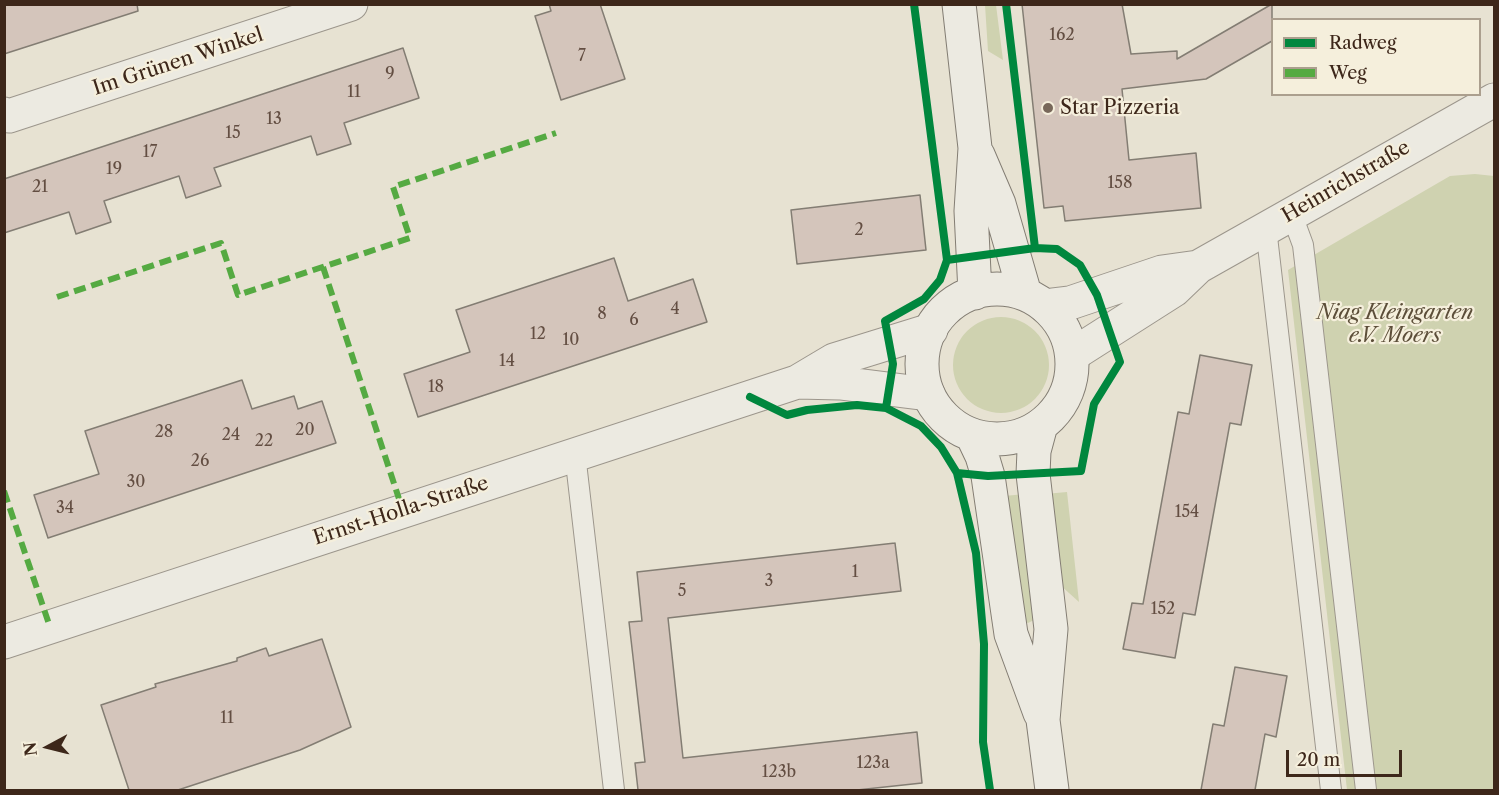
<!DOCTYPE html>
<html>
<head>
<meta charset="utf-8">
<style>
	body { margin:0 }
	#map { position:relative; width:1499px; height:795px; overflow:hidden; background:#e7e2d2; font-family:"Libre Caslon Text",serif }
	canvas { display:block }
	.frame { position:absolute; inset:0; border:6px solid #3d271a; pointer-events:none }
	.legend { position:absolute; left:1271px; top:18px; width:210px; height:78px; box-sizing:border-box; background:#f5efdc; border:2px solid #ab9f8e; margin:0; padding:8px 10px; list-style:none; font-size:18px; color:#3d271a }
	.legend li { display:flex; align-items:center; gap:12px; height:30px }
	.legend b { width:30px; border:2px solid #ab9f8e }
	.north { position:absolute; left:18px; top:717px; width:60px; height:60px; -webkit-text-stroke:4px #f5efdc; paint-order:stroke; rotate:263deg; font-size:16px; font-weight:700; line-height:24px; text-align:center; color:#3d271a }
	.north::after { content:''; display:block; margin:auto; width:21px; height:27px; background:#3d271a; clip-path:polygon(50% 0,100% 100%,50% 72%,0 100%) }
	.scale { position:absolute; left:1286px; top:750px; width:116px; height:27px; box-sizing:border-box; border:3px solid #3d271a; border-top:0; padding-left:8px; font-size:18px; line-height:21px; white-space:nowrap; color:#3d271a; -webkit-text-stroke:4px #f5efdc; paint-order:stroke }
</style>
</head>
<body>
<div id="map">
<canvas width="1499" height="795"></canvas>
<div class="frame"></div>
<ul class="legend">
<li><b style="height:8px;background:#00873e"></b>Radweg</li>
<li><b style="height:8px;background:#55aa42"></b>Weg</li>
</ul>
<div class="north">N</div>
<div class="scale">20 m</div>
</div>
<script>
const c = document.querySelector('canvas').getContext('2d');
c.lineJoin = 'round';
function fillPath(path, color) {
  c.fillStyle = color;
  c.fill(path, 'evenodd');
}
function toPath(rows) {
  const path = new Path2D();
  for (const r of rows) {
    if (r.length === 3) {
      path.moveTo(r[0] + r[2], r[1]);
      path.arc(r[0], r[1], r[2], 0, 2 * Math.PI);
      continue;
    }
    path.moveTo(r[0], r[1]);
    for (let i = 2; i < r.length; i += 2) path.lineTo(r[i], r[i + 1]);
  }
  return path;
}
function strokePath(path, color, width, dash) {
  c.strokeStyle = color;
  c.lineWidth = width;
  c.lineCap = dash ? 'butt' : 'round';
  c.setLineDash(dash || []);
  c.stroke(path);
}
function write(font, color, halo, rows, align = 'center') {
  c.font = font + ' "Libre Caslon Text",serif';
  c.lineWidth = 4.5;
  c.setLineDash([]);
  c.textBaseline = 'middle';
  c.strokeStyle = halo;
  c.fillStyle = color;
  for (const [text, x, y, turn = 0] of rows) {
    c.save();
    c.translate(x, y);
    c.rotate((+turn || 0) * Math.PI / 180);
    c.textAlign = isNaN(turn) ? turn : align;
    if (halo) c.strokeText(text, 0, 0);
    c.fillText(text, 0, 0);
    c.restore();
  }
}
fillPath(toPath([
	[985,5,996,5,1003,60,988,51],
	[1475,174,1494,176,1494,790,1347,790,1288,270,1450,176],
	[1001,365,48],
	[1067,492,1079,602,1059,584,1045,494],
	[1025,494,1034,620,1028,623,1025,622,1004,496]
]), '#cfd2b0');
const building = toPath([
	[4,4,137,4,138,11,4,54,4,4],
	[549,4,600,4,625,79,561,100,535,16,551,11,549,4],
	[1022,4,1122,4,1131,54,1177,51,1177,59,1272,4,1272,41,1206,79,1122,89,1129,160,1196,153,1201,208,1065,221,1063,206,1044,208,1022,4],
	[403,48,419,98,344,123,351,144,317,155,311,136,214,168,221,186,186,198,179,176,104,201,111,222,76,234,69,212,4,233,4,179,403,48],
	[920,195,926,250,797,264,791,210,920,195],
	[614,258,628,301,693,279,707,322,418,417,404,374,470,352,456,310,614,258],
	[1200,355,1252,365,1241,425,1230,423,1195,615,1183,613,1175,658,1123,649,1132,603,1143,604,1178,412,1189,414,1200,355],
	[242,380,252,409,294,396,298,409,322,401,336,443,48,538,34,495,99,474,85,431,242,380],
	[895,543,901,591,668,618,683,758,917,732,922,783,857,790,638,790,635,763,645,762,629,622,642,621,637,572,895,543],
	[322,639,351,727,300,750,178,790,129,790,101,705,156,687,155,684,237,661,237,658,266,648,269,656,322,639],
	[1235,667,1287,676,1276,737,1265,734,1255,790,1201,790,1213,724,1224,726,1235,667]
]);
fillPath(building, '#d4c5bb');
strokePath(building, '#837d73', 1.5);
const service = toPath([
	[1292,215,1303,245,1366,790],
	[1266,228,1331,790],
	[575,454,614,790]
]);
const minor = toPath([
	[4,114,9,116,351,4],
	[1045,306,1070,303,1162,272,1198,267],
	[1072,355,1174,290,1198,267,1494,100],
	[797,382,840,383,928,394],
	[4,642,797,382,834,360,931,330]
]);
const secondary = toPath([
	[959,4,975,148,971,211,975,293],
	[978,155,999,204,1025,294],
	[997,364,75],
	[1041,425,1034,451,1033,474,1051,629,1043,720,1052,790],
	[972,435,982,456,988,476,1011,634,1040,713]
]);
strokePath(service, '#9c968c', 22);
strokePath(minor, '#9c968c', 35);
strokePath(secondary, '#837d73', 35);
strokePath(service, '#eceae1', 20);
strokePath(minor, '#eceae1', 33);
strokePath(secondary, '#eceae1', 33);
strokePath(toPath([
	[323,267,403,511],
	[57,297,221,243,238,295,410,238,393,187,556,133],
	[4,491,50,627]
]), '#55aa42', 6, [12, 6]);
strokePath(toPath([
	[914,4,947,260],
	[1006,4,1035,248],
	[750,397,787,415,807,410,857,405,886,408,921,426,941,447,957,473,976,553,984,644,983,742,990,790],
	[886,408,893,364,885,321,924,299,940,280,947,260,1035,248,1057,249,1080,265,1097,295,1120,362,1094,404,1081,471,988,476,957,473]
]), '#00873e', 8);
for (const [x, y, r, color] of [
	[1048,108,6,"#78685a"]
]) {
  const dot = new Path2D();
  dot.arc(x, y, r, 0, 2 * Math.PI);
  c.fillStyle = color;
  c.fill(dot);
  strokePath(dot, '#f5efdc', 2);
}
write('16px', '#634e42', null, [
	["162",1062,35],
	["7",582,56],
	["9",390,74],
	["11",354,92],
	["13",274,119],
	["15",233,133],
	["17",150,152],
	["19",114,169],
	["158",1120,183],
	["21",40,187],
	["2",859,230],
	["4",675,309],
	["8",602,314],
	["6",634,320],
	["12",538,334],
	["10",571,340],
	["14",507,361],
	["18",436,387],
	["20",305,430],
	["28",164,432],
	["24",231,435],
	["22",264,441],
	["26",200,461],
	["30",136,482],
	["34",65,508],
	["154",1187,512],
	["1",855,572],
	["3",769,581],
	["5",682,591],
	["152",1163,609],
	["11",227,718],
	["123a",873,763],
	["123b",779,772]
]);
write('20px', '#3d271a', '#f5efdc', [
	["Im Grünen Winkel",178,62,-18],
	["Heinrichstraße",1346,182,-30],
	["Ernst-Holla-Straße",401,511,-18]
]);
write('20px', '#3d271a', '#f5efdc', [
	["Star Pizzeria",1060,108]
], 'left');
write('italic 20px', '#5c4e39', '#f5efdc', [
	["Niag Kleingarten",1395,313],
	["e.V. Moers",1395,336]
]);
</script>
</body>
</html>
